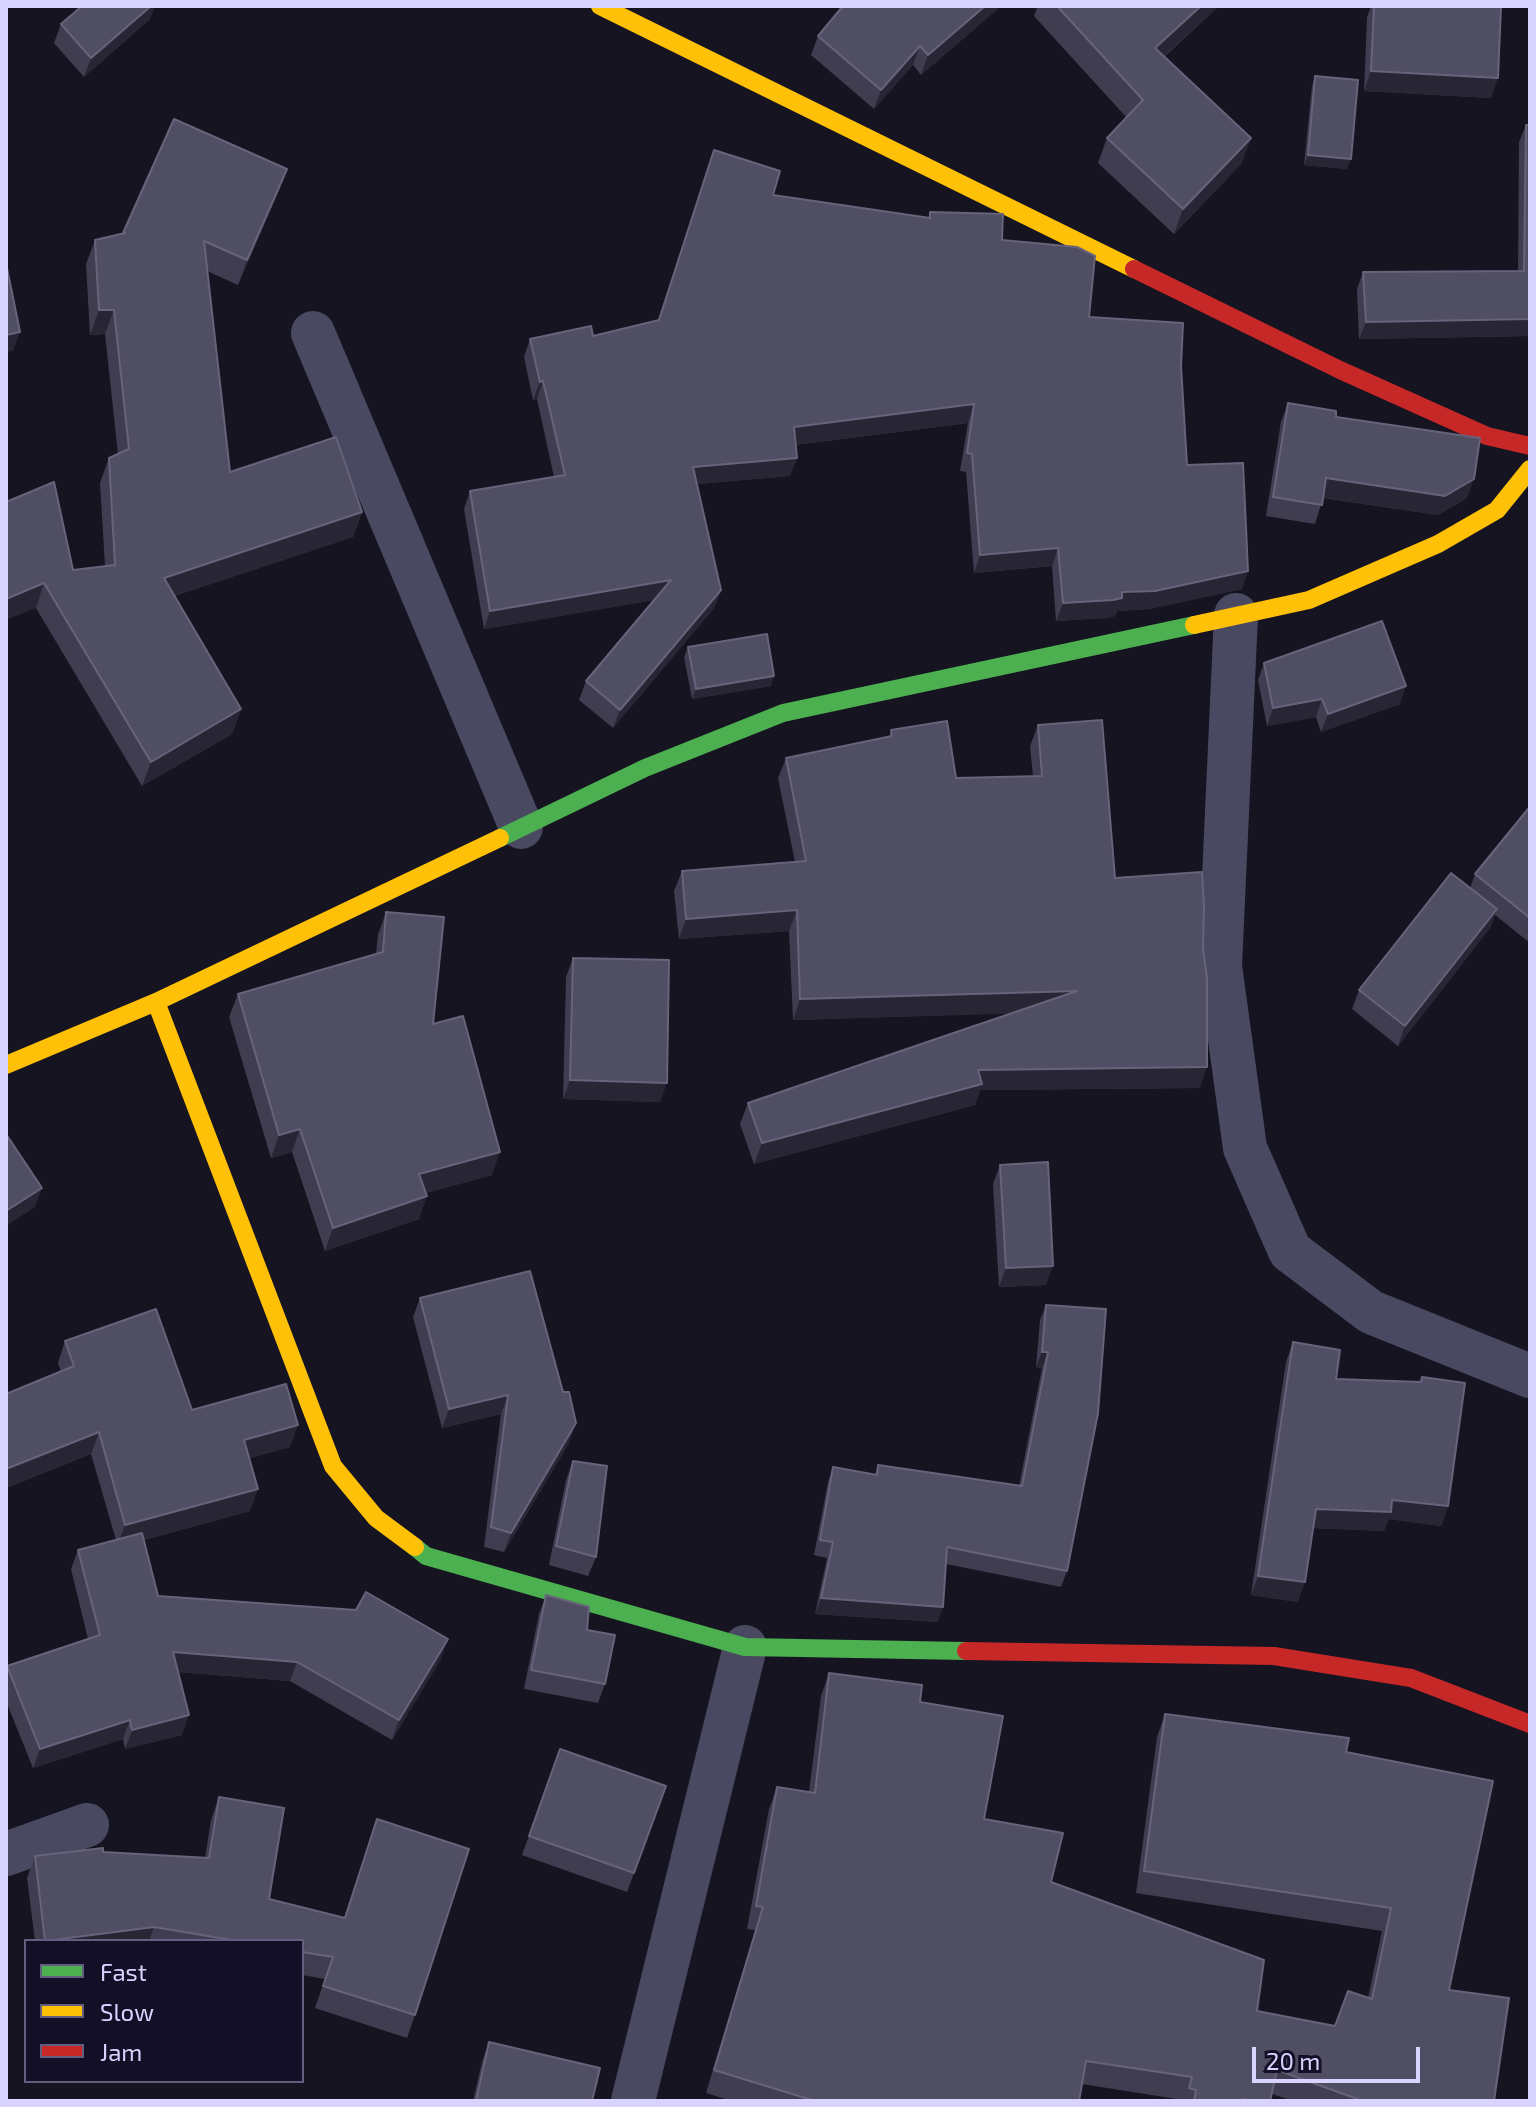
<!DOCTYPE html>
<html>
<head>
<meta charset="utf-8">
<style>
	body { margin:0 }
	#map { position:relative; width:1536px; height:2107px; overflow:hidden; background:#161421; font-family:"Exo 2",sans-serif }
	canvas { display:block }
	.frame { position:absolute; inset:0; border:8px solid #d9d4ff; pointer-events:none }
	.legend { position:absolute; left:24px; top:1939px; width:280px; height:144px; box-sizing:border-box; background:#130f26; border:2px solid #625e7d; margin:0; padding:10px 14px; list-style:none; font-size:24px; color:#d9d4ff }
	.legend li { display:flex; align-items:center; gap:16px; height:40px }
	.legend b { width:40px; border:2px solid #625e7d }
	.scale { position:absolute; left:1252px; top:2047px; width:168px; height:36px; box-sizing:border-box; border:4px solid #d9d4ff; border-top:0; padding-left:10px; font-size:24px; line-height:28px; white-space:nowrap; color:#d9d4ff; -webkit-text-stroke:6px #130f26; paint-order:stroke }
</style>
</head>
<body>
<div id="map">
<canvas width="1536" height="2107"></canvas>
<div class="frame"></div>
<ul class="legend">
<li><b style="height:10px;background:#4caf50"></b>Fast</li>
<li><b style="height:10px;background:#ffc107"></b>Slow</li>
<li><b style="height:10px;background:#c62828"></b>Jam</li>
</ul>
<div class="scale">20 m</div>
</div>
<script>
const c = document.querySelector('canvas').getContext('2d');
c.lineJoin = 'round';
function toPath(rows) {
  const path = new Path2D();
  for (const r of rows) {
    path.moveTo(r[0], r[1]);
    for (let i = 2; i < r.length; i += 2) path.lineTo(r[i], r[i + 1]);
  }
  return path;
}
function strokePath(path, color, width, dash) {
  c.strokeStyle = color;
  c.lineWidth = width;
  c.lineCap = dash ? 'butt' : 'round';
  c.setLineDash(dash || []);
  c.stroke(path);
}
function fillPath(path, color) {
  c.fillStyle = color;
  c.fill(path, 'evenodd');
}
strokePath(toPath([
	[313,333,521,827],
	[1236,615,1220,966,1245,1148,1290,1251,1371,1312,1530,1376],
	[6,1854,87,1825],
	[633,2101,745,1647]
]), '#4a4962', 44);
strokePath(toPath([
	[500,838,645,768,783,713,1194,625],
	[415,1547,426,1556,745,1647,966,1651]
]), '#4caf50', 18);
strokePath(toPath([
	[600,6,1134,269],
	[1194,625,1309,600,1438,544,1497,510,1530,469],
	[156,1002,333,1466,376,1518,415,1547],
	[6,1065,156,1002,500,838]
]), '#ffc107', 18);
strokePath(toPath([
	[1134,269,1340,370,1487,436,1530,446],
	[966,1651,1274,1656,1411,1678,1530,1724]
]), '#c62828', 18);
fillPath(toPath([
	[843,6,1001,6,921,75,913,65,874,109,811,55,818,36],
	[1038,6,1219,6,1164,57,1251,138,1241,164,1174,234,1098,163,1107,138,1127,118,1034,16],
	[1371,6,1501,6,1491,98,1364,91,1367,17],
	[150,19,84,77,54,43,61,24],
	[1315,76,1347,169,1304,165,1312,86],
	[1526,125,1530,125,1530,336,1359,339,1357,289,1363,272,1518,271,1519,142],
	[714,150,773,195,928,218,930,212,1002,240,1089,317,1181,366,1187,465,1242,589,1149,609,1117,611,1115,616,1106,618,1056,621,1052,566,974,573,966,472,960,471,968,423,795,445,797,458,790,476,697,484,721,590,714,608,613,728,579,700,586,681,654,600,484,629,464,509,470,491,554,477,537,399,533,400,524,357,530,339,593,336,658,320],
	[287,169,278,193,238,285,207,271,230,472,362,512,353,537,174,596,241,709,232,734,142,786,36,608,6,502,73,570,105,566,100,483,109,458,118,454,105,334,90,335,86,264,95,240,122,234],
	[1288,403,1336,417,1467,498,1438,515,1323,498,1315,524,1266,516,1281,422],
	[688,647,771,686,692,699,684,657],
	[1264,663,1400,704,1321,732,1316,717,1267,726,1258,680],
	[1038,725,1115,878,1200,1088,980,1090,975,1105,754,1164,740,1124,748,1103,1012,1013,793,1020,789,931,679,939,674,891,682,871,795,862,778,778,786,758,889,737,891,730,956,778,1033,776,1030,746],
	[1530,811,1530,943,1495,915,1490,928,1398,1046,1352,1009,1359,990,1470,888,1475,874],
	[386,912,492,1175,426,1193,419,1219,325,1251,292,1152,271,1158,229,1017,238,994,376,954,378,935],
	[573,958,660,1102,563,1099,566,977],
	[1000,1165,1046,1285,999,1287,993,1184],
	[420,1298,563,1392,569,1443,504,1552,484,1547,501,1414,442,1428,413,1317],
	[1046,1305,1067,1571,1061,1587,946,1564,938,1622,815,1614,827,1558,814,1555,828,1482,833,1467,875,1475,878,1465,1019,1486,1042,1368,1036,1367,1040,1320],
	[65,1341,192,1410,290,1447,249,1458,250,1511,144,1540,158,1596,441,1659,392,1740,290,1681,178,1672,182,1735,125,1749,123,1739,33,1768,6,1701,6,1668,7,1666,88,1639,71,1569,78,1550,116,1540,91,1454,6,1488,6,1394,61,1372,58,1363],
	[1293,1342,1336,1379,1420,1382,1422,1377,1448,1506,1441,1526,1389,1519,1384,1531,1313,1528,1298,1602,1251,1595,1286,1362],
	[573,1461,596,1557,588,1576,549,1565,566,1480],
	[546,1595,587,1630,605,1684,598,1703,524,1689,539,1614],
	[829,1673,920,1702,984,1819,1051,1882,1257,2011,1335,2026,1368,1998,1382,1931,1136,1893,1157,1737,1165,1714,1346,1752,1449,1990,1494,2101,1293,2101,1272,2094,1270,2101,1183,2101,1183,2100,1082,2084,1079,2101,732,2101,706,2093,755,1930,747,1929,769,1809,777,1787,809,1792,821,1696],
	[560,1749,666,1786,627,1892,522,1855],
	[219,1797,269,1899,344,1918,377,1819,415,2015,407,2038,315,2008,325,1979,302,1975,302,1941,35,1941,27,1878,35,1856,103,1852,205,1858,211,1820],
	[489,2042,592,2101,473,2101,482,2062]
]), '#403d50');
fillPath(toPath([
	[151,6,155,6,150,19,84,77,91,58],
	[985,6,1001,6,921,75,928,55],
	[1201,6,1219,6,1145,73,1155,48],
	[920,46,913,65,874,109,881,90],
	[1371,71,1498,78,1491,98,1364,91],
	[1251,138,1241,164,1174,234,1183,209],
	[1308,155,1351,159,1347,169,1304,165],
	[287,169,278,193,238,285,247,260],
	[99,310,114,310,105,334,90,335],
	[1530,319,1530,336,1359,339,1366,322],
	[20,332,13,351,6,352,6,335],
	[543,381,537,399,533,400,540,382],
	[974,404,968,423,787,446,794,427],
	[797,458,790,476,687,485,693,467],
	[1326,478,1474,479,1467,498,1438,515,1319,497],
	[362,512,353,537,155,602,164,578],
	[1058,548,1052,566,974,573,980,555],
	[1248,571,1242,589,1149,609,1117,611,1115,616,1106,618,1056,621,1063,603],
	[671,580,665,598,484,629,490,611],
	[44,583,36,608,6,620,6,599],
	[721,590,714,608,613,728,620,710],
	[774,676,771,686,692,699,696,689],
	[1406,686,1400,704,1321,732,1328,714],
	[1322,699,1316,717,1267,726,1273,708],
	[241,709,232,734,142,786,151,762],
	[1497,909,1490,928,1398,1046,1405,1026],
	[797,910,789,931,679,939,686,919],
	[1077,991,1070,1012,793,1020,800,999],
	[1207,1067,1200,1088,980,1090,975,1105,754,1164,762,1143,978,1070],
	[570,1080,667,1083,660,1102,563,1099],
	[300,1129,292,1152,271,1158,279,1135],
	[500,1152,492,1175,411,1197,419,1174],
	[42,1188,35,1207,6,1226,6,1211],
	[427,1196,419,1219,325,1251,333,1228],
	[1053,1266,1046,1285,999,1287,1006,1268],
	[1042,1352,1048,1352,1042,1368,1036,1367],
	[508,1395,501,1414,442,1428,449,1409],
	[576,1423,569,1443,504,1552,511,1533],
	[298,1425,290,1447,236,1462,244,1440],
	[99,1432,91,1454,6,1488,6,1469],
	[258,1489,250,1511,117,1547,125,1525],
	[1392,1500,1448,1506,1441,1526,1389,1519,1384,1531,1309,1528,1316,1509],
	[1258,1576,1305,1582,1298,1602,1251,1595],
	[821,1598,943,1607,938,1622,815,1614],
	[448,1639,441,1659,392,1740,399,1720],
	[173,1652,297,1662,290,1681,166,1671],
	[189,1715,182,1735,125,1749,132,1730],
	[130,1720,123,1739,33,1768,40,1749],
	[154,1927,149,1941,45,1941]
]), '#282635');
const building = toPath([
	[82,6,151,6,91,58,61,24,82,6],
	[843,6,985,6,928,55,920,46,881,90,818,36,843,6],
	[1057,6,1201,6,1155,48,1251,138,1183,209,1107,138,1143,100,1057,6],
	[1374,6,1501,6,1498,78,1371,71,1374,6],
	[1315,76,1358,80,1351,159,1308,155,1315,76],
	[174,119,287,169,247,260,204,241,230,472,336,437,362,512,164,578,241,709,151,762,44,583,6,599,6,502,54,482,73,570,115,565,109,458,129,449,114,310,99,310,95,240,125,233,123,233,174,119],
	[1526,125,1530,125,1530,319,1366,322,1363,272,1524,271,1526,125],
	[714,150,780,171,773,195,930,218,930,212,1003,214,1002,240,1077,247,1095,256,1089,317,1183,323,1181,366,1187,465,1243,463,1248,571,1155,591,1122,592,1122,598,1113,600,1063,603,1058,548,980,555,972,454,967,453,974,404,794,427,797,458,693,467,721,590,620,710,586,681,671,580,490,611,470,491,565,475,543,381,540,382,530,339,591,326,593,336,659,320,714,150],
	[6,263,20,332,6,335,6,263],
	[1288,403,1336,411,1336,417,1480,438,1474,479,1445,496,1326,478,1322,505,1273,497,1288,403],
	[1382,621,1406,686,1328,714,1322,699,1273,708,1264,663,1382,621],
	[767,634,774,676,696,689,688,647,767,634],
	[1102,720,1115,878,1202,872,1204,906,1203,949,1207,978,1207,1067,978,1070,982,1084,762,1143,748,1103,1077,991,800,999,797,910,686,919,682,871,806,861,786,758,892,736,891,730,947,721,956,778,1042,776,1038,725,1102,720],
	[1528,809,1530,811,1530,918,1475,874,1528,809],
	[1451,873,1497,909,1405,1026,1359,990,1451,873],
	[386,912,444,917,433,1024,463,1016,500,1152,419,1174,427,1196,333,1228,300,1129,279,1135,238,994,383,952,386,912],
	[573,958,669,960,667,1083,570,1080,573,958],
	[6,1134,42,1188,6,1211,6,1134],
	[1048,1162,1053,1266,1006,1268,1000,1165,1048,1162],
	[530,1271,563,1392,569,1392,576,1423,511,1533,491,1527,508,1395,449,1409,420,1298,530,1271],
	[1046,1305,1106,1309,1098,1413,1067,1571,947,1547,943,1607,821,1598,833,1542,820,1540,833,1467,877,1475,878,1465,1022,1486,1048,1352,1042,1352,1046,1305],
	[156,1309,192,1410,286,1384,298,1425,244,1440,258,1489,125,1525,99,1432,6,1469,6,1394,74,1366,65,1341,156,1309],
	[1293,1342,1340,1350,1336,1379,1421,1382,1422,1377,1465,1383,1448,1506,1392,1500,1391,1512,1316,1509,1305,1582,1258,1576,1293,1342],
	[573,1461,607,1466,596,1557,556,1546,573,1461],
	[142,1533,158,1596,356,1610,366,1592,448,1639,399,1720,297,1662,173,1652,189,1715,132,1730,130,1720,40,1749,7,1666,100,1635,78,1550,142,1533],
	[546,1595,589,1607,587,1630,615,1635,605,1684,531,1670,546,1595],
	[829,1673,922,1685,920,1702,1003,1716,984,1819,1063,1833,1051,1882,1264,1960,1257,2011,1335,2026,1348,1991,1372,1999,1391,1908,1144,1871,1165,1714,1349,1738,1346,1752,1493,1781,1449,1990,1509,1998,1494,2101,1363,2101,1277,2070,1270,2101,1255,2101,1243,2099,1243,2101,1194,2101,1196,2090,1189,2088,1192,2077,1086,2061,1079,2101,815,2101,714,2070,763,1907,756,1906,777,1787,815,1793,829,1673],
	[560,1749,666,1786,634,1873,529,1836,560,1749],
	[219,1797,284,1808,269,1899,345,1918,377,1819,469,1849,415,2015,323,1986,333,1957,302,1952,302,1941,238,1941,154,1927,45,1941,35,1856,103,1848,103,1852,209,1858,219,1797],
	[489,2042,600,2068,592,2101,476,2101,489,2042]
]);
fillPath(building, '#504e63');
strokePath(building, '#66637b', 2);
</script>
</body>
</html>
